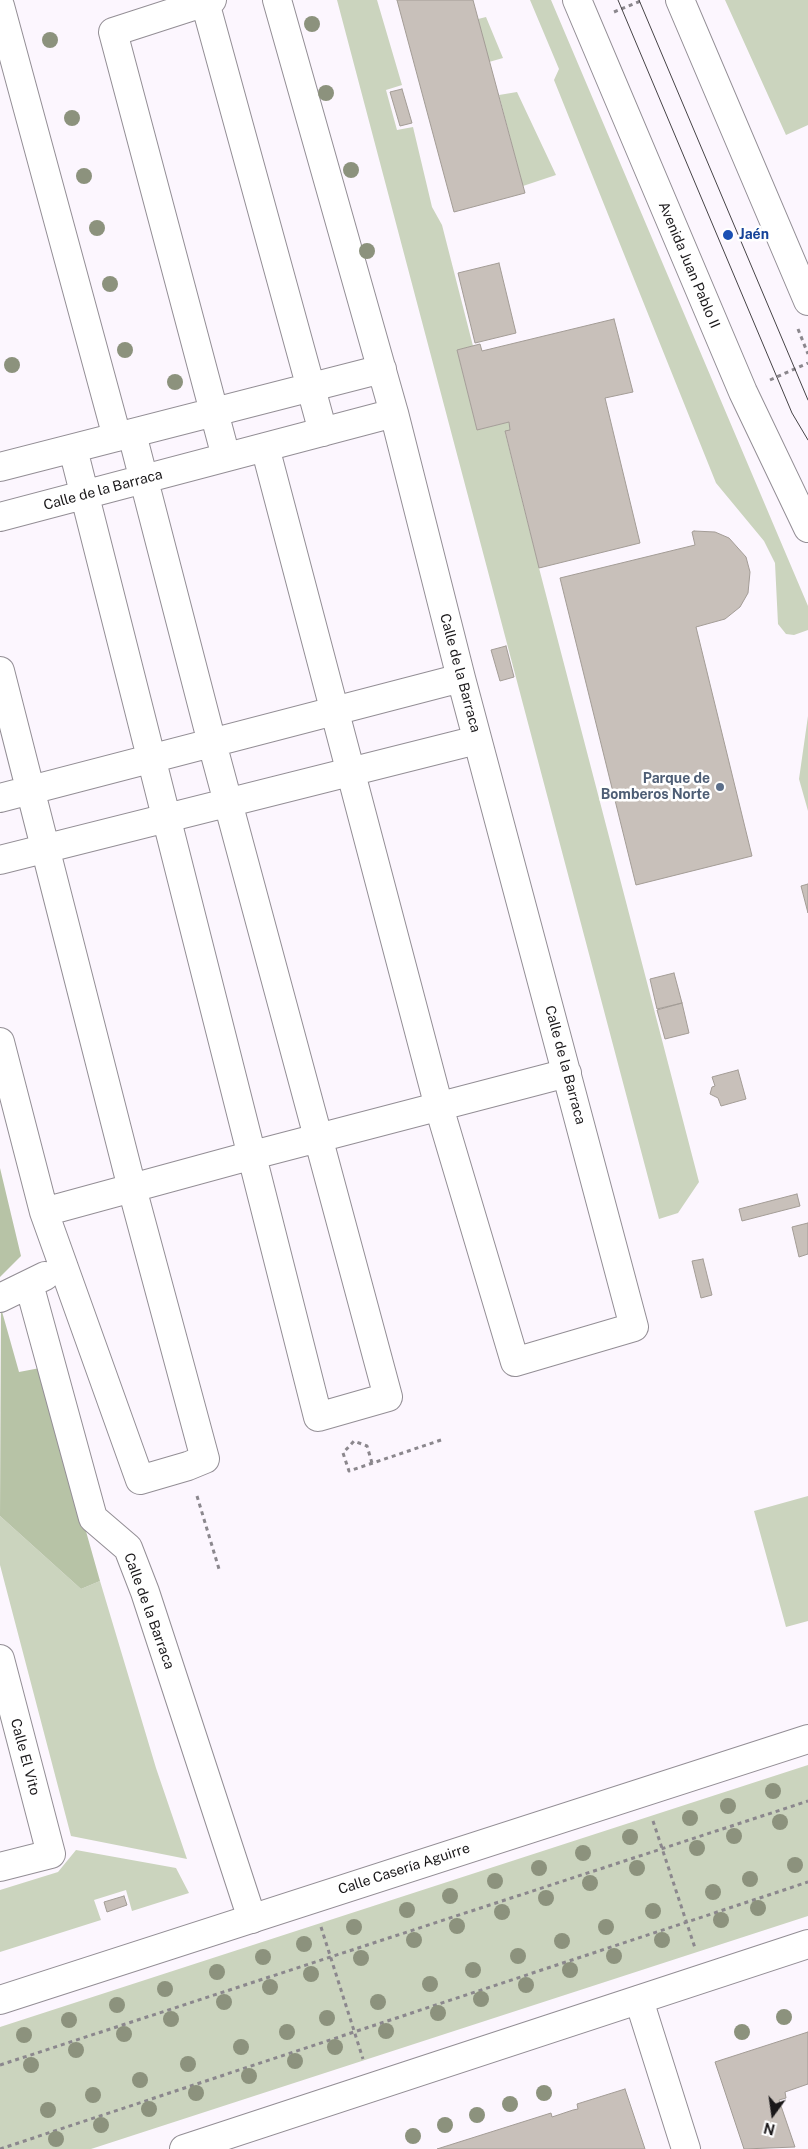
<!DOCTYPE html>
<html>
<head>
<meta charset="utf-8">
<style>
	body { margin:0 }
	#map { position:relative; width:808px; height:2149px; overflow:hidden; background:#fcf6fe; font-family:"Public Sans",sans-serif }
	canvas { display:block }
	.north { position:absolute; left:748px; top:2089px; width:50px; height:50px; -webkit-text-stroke:4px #fff; paint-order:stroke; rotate:194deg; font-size:14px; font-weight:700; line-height:20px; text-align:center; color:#1a181a }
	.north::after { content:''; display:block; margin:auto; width:18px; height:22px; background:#1a181a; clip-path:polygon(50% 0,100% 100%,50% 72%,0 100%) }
</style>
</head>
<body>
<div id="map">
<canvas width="808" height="2149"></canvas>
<div class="north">N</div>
</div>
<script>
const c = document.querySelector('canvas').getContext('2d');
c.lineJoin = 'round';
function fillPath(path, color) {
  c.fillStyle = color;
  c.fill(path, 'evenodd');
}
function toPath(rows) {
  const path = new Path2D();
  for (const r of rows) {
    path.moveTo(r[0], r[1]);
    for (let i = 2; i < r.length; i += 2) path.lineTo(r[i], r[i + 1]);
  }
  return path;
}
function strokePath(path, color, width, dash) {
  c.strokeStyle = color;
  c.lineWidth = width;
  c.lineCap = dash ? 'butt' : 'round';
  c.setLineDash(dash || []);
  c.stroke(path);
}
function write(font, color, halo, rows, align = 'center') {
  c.font = font + ' "Public Sans",sans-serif';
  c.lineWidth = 5;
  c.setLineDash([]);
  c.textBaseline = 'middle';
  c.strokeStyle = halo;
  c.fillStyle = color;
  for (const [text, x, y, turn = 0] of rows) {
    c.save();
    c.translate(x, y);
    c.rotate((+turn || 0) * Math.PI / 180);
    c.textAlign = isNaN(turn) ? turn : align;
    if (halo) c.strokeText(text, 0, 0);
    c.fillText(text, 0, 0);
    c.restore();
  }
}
fillPath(toPath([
	[337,0,377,0,402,85,386,90,397,130,413,127,432,207,442,225,473,346,457,350,477,430,509,422,510,430,505,432,539,568,699,1182,678,1213,659,1219],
	[530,0,551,0,808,606,808,630,794,635,786,634,778,624,775,563,764,541,716,483,554,80,559,69],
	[725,0,808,0,808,125,786,135],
	[486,17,503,58,489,62,478,19],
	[517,92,556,175,523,186,499,95],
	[808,716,808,811,799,779],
	[808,1496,808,1621,786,1627,754,1511],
	[0,1516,81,1589,100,1581,156,1768,187,1859,71,1836,0,1565],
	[808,1765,808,1916,91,2149,0,2149,0,2027],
	[76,1850,176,1868,189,1893,132,1911,126,1890,94,1900,101,1920,0,1952,0,1890,58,1872]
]), '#cbd4be');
fillPath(toPath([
	[0,1168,21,1256,0,1277],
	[1,1308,19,1372,40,1368,100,1581,81,1589,0,1516]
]), '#b7c3a6');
const building = toPath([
	[397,0,473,0,525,193,454,212,397,0],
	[402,89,412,123,400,126,390,92,402,89],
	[499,263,516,333,475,343,458,273,499,263],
	[614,319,633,392,605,398,640,543,539,568,505,431,510,430,509,422,477,430,457,350,480,344,482,351,614,319],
	[694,531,715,532,729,538,746,557,750,572,748,593,740,607,725,619,696,627,752,856,636,885,560,578,695,545,692,532,694,531],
	[506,646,514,677,500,681,491,650,506,646],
	[808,884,808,913,801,886,808,884],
	[674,973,682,1003,657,1009,650,979,674,973],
	[682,1003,689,1033,665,1039,657,1010,682,1003],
	[738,1070,746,1099,721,1106,718,1098,710,1094,712,1087,715,1086,712,1077,738,1070],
	[797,1194,800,1206,742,1221,739,1209,797,1194],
	[808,1223,808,1254,799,1257,792,1227,808,1223],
	[703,1259,712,1295,701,1298,692,1261,703,1259],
	[124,1896,127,1905,107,1912,104,1902,124,1896],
	[808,2032,808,2084,785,2092,786,2098,779,2100,795,2147,744,2149,715,2062,808,2032],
	[625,2089,645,2149,437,2149,551,2113,552,2117,573,2110,578,2109,577,2104,625,2089]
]);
fillPath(building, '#c8c0ba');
strokePath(building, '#a39c96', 1);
const minor = toPath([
	[212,0,113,32,226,457],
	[205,2,323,432],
	[0,6,117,437],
	[265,447,439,1107,515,1362,634,1327,461,678,394,413,277,0],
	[73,449,318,1417,388,1397,212,743,132,434],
	[0,467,382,369],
	[0,517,394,413],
	[0,671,132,1188,205,1459,188,1466,140,1480,44,1212,0,1042],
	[0,798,461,678],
	[0,860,477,740],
	[44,1212,253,1155,567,1073],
	[29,1284,93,1518,128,1548,145,1592,252,1919],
	[0,1298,45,1276],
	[0,1659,51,1854,0,1867],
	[639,2000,686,2149]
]);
const major = toPath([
	[577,0,743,392,808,528],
	[680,0,808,301],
	[0,2000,808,1739],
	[184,2149,808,1944]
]);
strokePath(minor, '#938e95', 30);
strokePath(major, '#938e95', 30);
strokePath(toPath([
	[614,12,643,0],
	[798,329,808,354],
	[770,380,808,363],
	[372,1463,367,1446,354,1441,343,1453,349,1471,444,1439],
	[197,1496,219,1569],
	[653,1821,695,1948],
	[321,1927,363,2059],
	[0,2065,808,1801],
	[0,2149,808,1882]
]), '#8b878d', 3, [4, 4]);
strokePath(minor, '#fff', 28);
strokePath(major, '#fff', 28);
strokePath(toPath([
	[618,0,792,413,808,440],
	[639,0,808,400]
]), '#464346', 1);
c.fillStyle = '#8c927d';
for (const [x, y] of [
	[312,24],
	[50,40],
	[326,93],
	[72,118],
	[351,170],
	[84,176],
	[97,228],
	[367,251],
	[110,284],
	[125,350],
	[12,365],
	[175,382],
	[773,1791],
	[728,1806],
	[690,1818],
	[780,1822],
	[734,1836],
	[630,1837],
	[697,1848],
	[583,1853],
	[795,1865],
	[539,1868],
	[637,1868],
	[750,1879],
	[495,1881],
	[590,1883],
	[713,1892],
	[450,1896],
	[546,1898],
	[758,1908],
	[407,1910],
	[653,1911],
	[502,1912],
	[721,1920],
	[457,1926],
	[354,1927],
	[606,1927],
	[414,1940],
	[662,1940],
	[562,1941],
	[304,1944],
	[518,1956],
	[614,1956],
	[263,1957],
	[361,1958],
	[473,1970],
	[570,1970],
	[217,1972],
	[311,1974],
	[430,1984],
	[526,1985],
	[270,1987],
	[165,1989],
	[481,1999],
	[224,2002],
	[378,2002],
	[117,2005],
	[438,2013],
	[784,2017],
	[327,2018],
	[171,2019],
	[69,2020],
	[386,2031],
	[287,2032],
	[742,2032],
	[124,2034],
	[24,2035],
	[241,2047],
	[335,2047],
	[76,2050],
	[295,2061],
	[188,2064],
	[31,2065],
	[249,2076],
	[140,2080],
	[196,2093],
	[544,2093],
	[93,2095],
	[510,2104],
	[149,2109],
	[48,2110],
	[477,2115],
	[101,2125],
	[445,2125],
	[413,2136],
	[56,2139]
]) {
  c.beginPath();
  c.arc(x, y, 8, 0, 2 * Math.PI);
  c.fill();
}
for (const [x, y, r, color] of [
	[728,235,6,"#1a4fb4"],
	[720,787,5,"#5c6f8a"]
]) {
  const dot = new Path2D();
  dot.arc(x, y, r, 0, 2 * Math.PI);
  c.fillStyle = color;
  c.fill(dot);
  strokePath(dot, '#fff', 2);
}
write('bold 14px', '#164399', '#fff', [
	["Jaén",739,235]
], 'left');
write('14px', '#1a181a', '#fff', [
	["Avenida Juan Pablo II",689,265,67],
	["Calle de la Barraca",103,490,-15],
	["Calle de la Barraca",460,673,75],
	["Calle de la Barraca",565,1065,75],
	["Calle de la Barraca",149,1611,70],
	["Calle El Vito",25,1757,75],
	["Calle Casería Aguirre",404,1869,-18]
]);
write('bold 14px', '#4e5e75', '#fff', [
	["Parque de",710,779],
	["Bomberos Norte",710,795]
], 'right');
</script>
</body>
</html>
